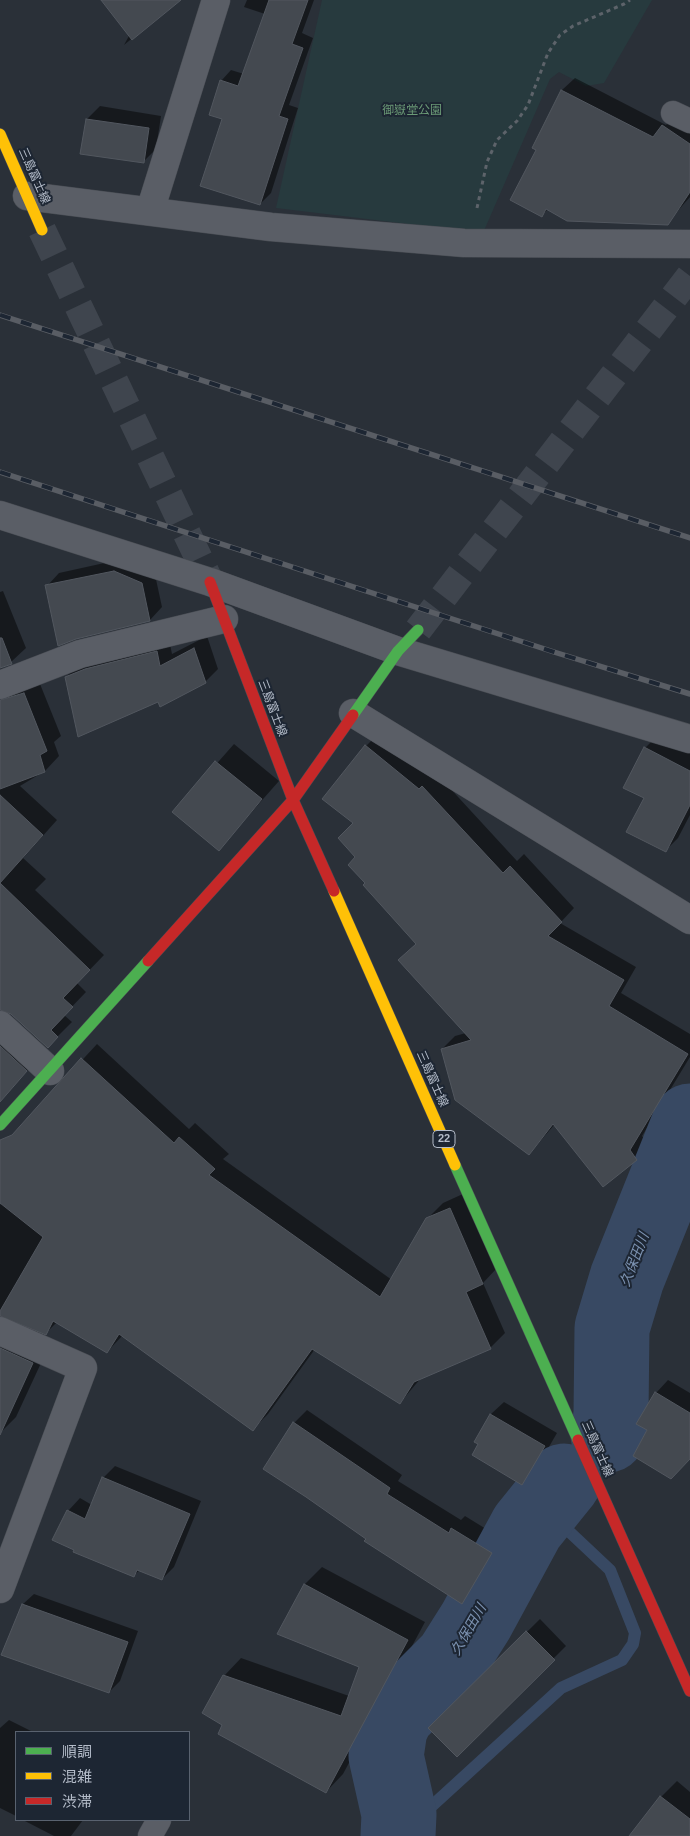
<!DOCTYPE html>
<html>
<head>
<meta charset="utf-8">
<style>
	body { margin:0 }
	#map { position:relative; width:690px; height:1836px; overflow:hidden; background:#2a3038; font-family:Helvetica,"Noto Sans JP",sans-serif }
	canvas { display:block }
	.legend { position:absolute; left:15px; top:1731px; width:175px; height:90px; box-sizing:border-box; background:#1d2633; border:1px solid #59626f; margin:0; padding:6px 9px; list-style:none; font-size:15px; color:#b4bcc9 }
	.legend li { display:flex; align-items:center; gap:10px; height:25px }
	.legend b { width:25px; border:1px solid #59626f }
</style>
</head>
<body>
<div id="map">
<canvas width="690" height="1836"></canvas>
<ul class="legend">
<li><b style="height:6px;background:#4caf50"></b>順調</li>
<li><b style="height:6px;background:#ffc107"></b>混雑</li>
<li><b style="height:6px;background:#c62828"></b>渋滞</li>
</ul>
</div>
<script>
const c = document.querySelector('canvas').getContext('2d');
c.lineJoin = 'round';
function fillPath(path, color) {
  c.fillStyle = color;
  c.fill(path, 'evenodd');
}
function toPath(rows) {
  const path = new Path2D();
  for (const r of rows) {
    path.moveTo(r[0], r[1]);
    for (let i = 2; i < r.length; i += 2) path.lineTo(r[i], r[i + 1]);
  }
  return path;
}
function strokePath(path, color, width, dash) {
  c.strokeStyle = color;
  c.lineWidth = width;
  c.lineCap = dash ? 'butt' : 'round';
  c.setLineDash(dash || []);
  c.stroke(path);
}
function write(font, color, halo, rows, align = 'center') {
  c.font = font + ' Helvetica,"Noto Sans JP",sans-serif';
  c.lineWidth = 4;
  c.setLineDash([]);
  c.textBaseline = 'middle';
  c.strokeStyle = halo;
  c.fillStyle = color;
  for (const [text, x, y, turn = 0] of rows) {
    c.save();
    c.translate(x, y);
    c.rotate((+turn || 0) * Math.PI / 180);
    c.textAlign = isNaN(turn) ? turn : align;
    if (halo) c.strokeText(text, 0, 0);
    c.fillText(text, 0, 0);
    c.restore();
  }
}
fillPath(toPath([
	[322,0,652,0,604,83,586,86,559,72,550,79,483,233,276,208]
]), '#273a3e');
fillPath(toPath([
	[102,0,179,0,124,45,130,34],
	[247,0,314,0,302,33,313,38,289,105,298,108,271,193,260,204,224,118,221,81,231,70,244,74,265,14,244,7],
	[575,78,666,125,670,120,690,134,690,197,667,223,548,209,541,216,538,149,534,147,562,90],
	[100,106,161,116,156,149,143,162,87,119],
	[127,558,154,570,162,607,150,620,47,586,59,573],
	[3,591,26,648,11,662,0,668,0,592],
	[207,636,218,669,205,682,159,700,66,677,79,664,169,639,172,654],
	[0,677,38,679,61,736,54,742,59,756,45,771,20,786,57,820,23,858,46,879,35,890,104,955,77,983,86,992,64,1015,72,1022,48,1046,11,1012,0,1009],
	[379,733,436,773,517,861,524,854,574,908,560,923,636,967,621,993,690,1034,690,1057,642,1136,650,1146,603,1185,555,1124,529,1154,442,1049,455,1036,466,1033,417,944,367,883,357,857,355,823,366,746],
	[658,735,690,752,690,815,678,838,665,851,645,748],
	[234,744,279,781,219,849,174,812],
	[0,1017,41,1056,0,1100],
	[97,1044,189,1129,195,1123,229,1154,223,1159,392,1280,427,1219,443,1203,465,1193,497,1268,483,1283,505,1333,490,1348,421,1378,400,1403,315,1349,268,1414,253,1429,123,1335,107,1352,57,1322,46,1333,0,1315,0,1205,11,1191,0,1182,0,1166,24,1123],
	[0,1319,48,1348,16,1417,1,1432],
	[668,1380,690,1393,690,1458,648,1429,656,1393],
	[504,1402,557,1433,535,1471,522,1483,475,1441,491,1414],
	[307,1410,402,1475,398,1481,461,1520,465,1516,504,1540,474,1589,461,1602,423,1579,424,1577,367,1539,294,1423],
	[115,1466,201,1501,174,1567,162,1579,140,1570,134,1575,75,1549,68,1511,80,1498,92,1505,103,1478],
	[322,1567,425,1622,343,1774,326,1792,224,1724,224,1676,241,1658,349,1696,361,1666,278,1633,305,1584],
	[34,1594,138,1631,120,1681,109,1692,23,1604],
	[540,1619,566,1646,457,1755,430,1728],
	[9,1720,33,1732,16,1732,16,1816,0,1808,0,1728],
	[677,1781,690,1792,690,1836,630,1836,661,1797],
	[23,1820,83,1820,71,1836,54,1836]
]), '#0007');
strokePath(toPath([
	[399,1836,561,1688,622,1660,633,1644,635,1633,610,1570,543,1507]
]), '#384963', 12);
strokePath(toPath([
	[608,1435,611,1414,612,1328,627,1278,690,1121],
	[398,1836,399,1814,386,1756,390,1729,397,1714,452,1659,476,1621,527,1527,564,1481]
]), '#384963', 75);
const building = toPath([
	[101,0,181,0,132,40,101,0],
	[269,0,308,0,292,44,303,48,279,116,288,119,260,205,200,186,222,119,209,115,220,80,238,86,269,0],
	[561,90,653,137,662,125,690,144,690,192,668,225,567,221,546,209,542,217,510,200,536,150,532,148,561,90],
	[86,119,149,128,144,163,80,154,86,119],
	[114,571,142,583,150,621,76,639,58,646,45,585,114,571],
	[0,638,2,638,12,664,0,668,0,638],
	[194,648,206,683,160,707,158,702,78,737,65,677,85,669,157,651,160,666,194,648],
	[24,693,47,751,40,755,45,772,0,789,0,700,24,693],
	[365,745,419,789,422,786,503,873,510,866,562,922,548,936,624,980,609,1006,688,1054,630,1150,637,1160,603,1187,553,1124,529,1155,455,1100,441,1049,471,1040,398,960,416,944,363,885,365,883,348,865,355,857,338,838,353,823,322,799,365,745],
	[644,747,690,771,690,805,666,852,626,832,644,798,623,788,644,747],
	[215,761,262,799,219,851,172,812,215,761],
	[0,795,43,835,0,883,0,795],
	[0,883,90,970,63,998,73,1007,51,1030,58,1037,48,1048,11,1014,0,1010,0,883],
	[0,1046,27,1071,0,1102,0,1046],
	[81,1058,174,1143,179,1137,215,1169,209,1175,380,1297,426,1218,450,1208,483,1284,466,1292,491,1349,414,1382,400,1404,312,1349,253,1431,119,1334,107,1353,53,1321,46,1335,0,1316,0,1311,43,1237,0,1203,0,1140,12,1135,81,1058],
	[0,1348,33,1363,0,1435,0,1348],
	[655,1392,690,1413,690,1459,671,1479,633,1456,647,1430,636,1424,655,1392],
	[490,1414,545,1446,522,1485,472,1455,478,1444,474,1442,490,1414],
	[293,1422,390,1488,387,1494,449,1533,451,1528,492,1553,462,1604,364,1541,366,1539,306,1497,263,1469,293,1422],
	[102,1477,190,1514,162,1580,137,1570,134,1577,73,1552,74,1550,52,1540,67,1510,85,1519,102,1477],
	[304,1584,408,1640,326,1793,218,1734,222,1725,202,1713,223,1675,341,1716,359,1667,277,1634,304,1584],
	[22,1604,128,1642,109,1693,1,1655,22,1604],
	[526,1631,555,1660,457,1757,428,1728,526,1631],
	[660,1796,690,1819,690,1836,629,1836,660,1796]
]);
fillPath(building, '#444950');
strokePath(building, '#52575f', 1);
strokePath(toPath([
	[418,630,690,276]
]), '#3f454e', 28, [28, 14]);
strokePath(toPath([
	[42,230,210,582]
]), '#3f454e', 28, [28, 14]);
const lane = toPath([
	[673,113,690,121],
	[150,1836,159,1820]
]);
const street = toPath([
	[27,196,271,227,464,243,690,244],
	[150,211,216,0],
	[0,515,210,582,398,651,690,739],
	[0,685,80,654,224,619],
	[353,713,690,920],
	[0,1025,50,1071],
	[0,1331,83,1368,0,1589]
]);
const fast = toPath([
	[353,715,398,651,418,630],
	[0,1125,148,961],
	[455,1165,578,1440]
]);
const slow = toPath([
	[0,134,42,230],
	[334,891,455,1165]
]);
const jam = toPath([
	[210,582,293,800,334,891],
	[148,961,293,800,353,715],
	[578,1440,690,1691]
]);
strokePath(lane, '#484c53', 25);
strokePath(street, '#484c53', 29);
strokePath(fast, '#484c53', 12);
strokePath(slow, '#484c53', 12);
strokePath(jam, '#484c53', 12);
strokePath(toPath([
	[477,208,487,162,497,140,517,121,528,105,548,53,560,35,573,26,624,4,630,0]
]), '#5d636a', 3, [4, 4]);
strokePath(lane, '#5a5e66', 24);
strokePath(street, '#5a5e66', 28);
strokePath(fast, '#4caf50', 11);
strokePath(slow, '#ffc107', 11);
strokePath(jam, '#c62828', 11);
const rail = toPath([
	[0,315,690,538],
	[0,472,554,652,690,694]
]);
strokePath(rail, '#595d64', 5.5);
strokePath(rail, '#1d2633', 4, [11]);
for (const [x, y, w] of [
	[444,1139,22]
]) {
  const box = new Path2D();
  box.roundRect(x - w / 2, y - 8.5, w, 17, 4);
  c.fillStyle = '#1d2633';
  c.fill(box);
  strokePath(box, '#b4bcc9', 1);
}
write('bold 11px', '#b4bcc9', null, [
	["22",444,1139]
]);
write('12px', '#6b9a76', '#1d2633', [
	["御嶽堂公園",412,111]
]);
write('12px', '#b4bcc9', '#1d2633', [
	["三島富士線",34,176,66],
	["三島富士線",272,708,69],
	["三島富士線",432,1079,66],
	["三島富士線",597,1449,66]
]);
write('italic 14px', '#7c92b1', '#1d2633', [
	["久保田川",635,1260,-69],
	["久保田川",469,1630,-60]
]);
</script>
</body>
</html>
